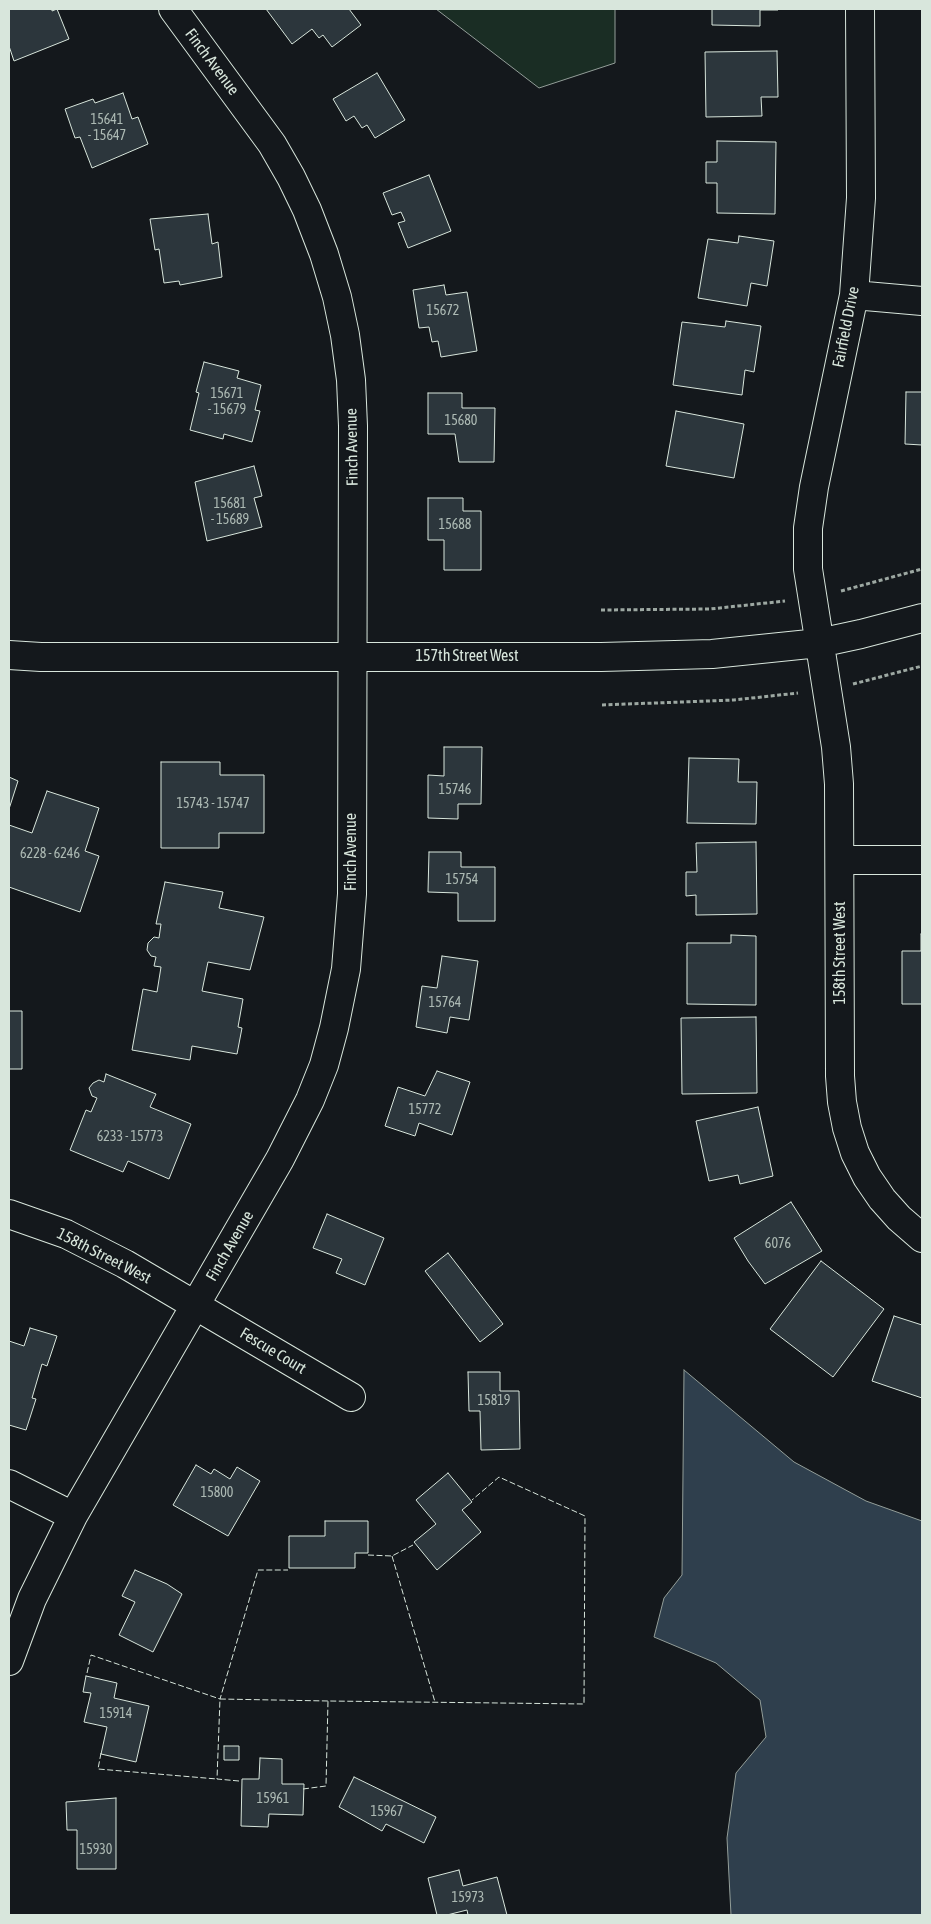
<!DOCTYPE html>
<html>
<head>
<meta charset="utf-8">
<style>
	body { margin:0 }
	#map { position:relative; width:931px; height:1924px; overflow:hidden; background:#14181c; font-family:"Asap Condensed",sans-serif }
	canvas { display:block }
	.frame { position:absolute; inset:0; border:10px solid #d8e6dc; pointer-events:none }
</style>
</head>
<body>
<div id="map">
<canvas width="931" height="1924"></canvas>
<div class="frame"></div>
</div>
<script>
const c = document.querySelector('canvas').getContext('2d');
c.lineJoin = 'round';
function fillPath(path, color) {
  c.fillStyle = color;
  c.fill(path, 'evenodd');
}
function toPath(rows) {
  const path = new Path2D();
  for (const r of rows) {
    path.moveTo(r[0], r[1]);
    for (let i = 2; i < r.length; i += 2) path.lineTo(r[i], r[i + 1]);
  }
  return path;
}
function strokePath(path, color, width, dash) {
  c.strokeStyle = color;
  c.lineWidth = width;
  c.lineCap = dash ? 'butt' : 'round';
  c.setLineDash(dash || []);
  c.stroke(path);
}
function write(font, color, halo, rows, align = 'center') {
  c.font = font + ' "Asap Condensed",sans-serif';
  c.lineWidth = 4;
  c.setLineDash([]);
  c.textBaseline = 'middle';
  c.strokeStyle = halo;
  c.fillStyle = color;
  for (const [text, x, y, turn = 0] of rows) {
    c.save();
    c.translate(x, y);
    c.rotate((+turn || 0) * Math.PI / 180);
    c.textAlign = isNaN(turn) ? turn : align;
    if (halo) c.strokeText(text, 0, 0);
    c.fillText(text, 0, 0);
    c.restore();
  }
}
const green = toPath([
	[436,9,615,9,615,63,539,88,436,9]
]);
fillPath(green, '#1a2d24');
strokePath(green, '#939e99', 1);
const water = toPath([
	[684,1370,794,1462,866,1501,922,1521,922,1915,731,1915,727,1838,736,1773,766,1737,760,1700,716,1663,654,1637,664,1598,682,1575,684,1370]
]);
fillPath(water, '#2f3f4d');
strokePath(water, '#939e99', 1);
const building = toPath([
	[9,9,52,9,52,11,57,9,69,39,14,61,9,46,9,9],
	[266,9,349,9,361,25,332,47,323,35,319,38,312,29,292,44,266,9],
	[712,9,778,9,778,10,760,10,760,26,712,25,712,9],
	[777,51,778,97,761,97,762,116,706,117,705,52,777,51],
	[377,73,405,120,375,138,367,125,362,128,354,116,346,121,333,99,377,73],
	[123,93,132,119,138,117,148,144,92,168,80,137,75,138,65,109,93,99,95,103,123,93],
	[717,141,776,142,775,214,717,213,717,183,706,183,706,162,717,162,717,141],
	[429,175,451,231,408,248,398,223,405,221,401,212,392,215,383,193,429,175],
	[208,214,212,244,218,242,222,277,180,285,179,281,164,283,159,249,155,250,150,219,208,214],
	[739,236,774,241,767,286,751,283,747,306,698,298,708,239,738,243,739,236],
	[444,285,446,295,467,292,477,351,441,357,438,341,432,342,429,327,419,328,413,290,444,285],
	[726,321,761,326,754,372,745,370,742,395,673,385,682,322,725,327,726,321],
	[204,362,239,371,237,378,261,385,255,410,260,411,252,442,224,434,223,439,190,430,199,393,196,392,204,362],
	[906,392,922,392,922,445,905,444,906,392],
	[428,393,462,393,462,408,495,408,494,462,459,462,455,434,428,434,428,393],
	[676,411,744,424,734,478,666,466,676,411],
	[254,466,262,496,254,498,262,527,207,541,195,482,254,466],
	[428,498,463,498,463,511,481,511,481,570,444,570,444,540,428,540,428,498],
	[444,747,482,747,481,804,458,804,458,819,428,818,428,775,444,776,444,747],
	[689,758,739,759,738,782,757,782,756,824,687,823,689,758],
	[161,762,220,762,220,775,264,775,264,833,219,833,219,848,161,848,161,762],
	[9,777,18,781,9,809,9,777],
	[47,791,99,808,85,851,99,856,80,912,9,887,9,825,32,833,47,791],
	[756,842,757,914,696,915,696,895,686,896,686,872,697,872,696,843,756,842],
	[429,852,461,852,461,867,495,867,495,921,458,921,458,893,428,892,429,852],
	[165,882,223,892,219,908,264,917,250,970,208,962,202,991,243,999,238,1027,242,1028,237,1054,192,1046,190,1060,132,1050,143,989,157,992,161,967,154,966,156,957,151,956,147,950,148,943,154,937,159,938,161,924,156,924,165,882],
	[921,934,922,934,922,1004,902,1004,902,951,921,951,921,934],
	[731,935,756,936,756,1005,687,1004,687,943,731,943,731,935],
	[442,956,478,961,469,1020,450,1017,447,1033,416,1027,422,986,437,988,442,956],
	[9,1011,22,1011,22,1069,9,1069,9,1011],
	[756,1017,757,1093,682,1094,681,1018,756,1017],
	[437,1071,470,1082,452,1135,419,1123,415,1136,385,1126,398,1087,425,1096,437,1071],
	[106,1074,156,1094,150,1107,191,1124,169,1179,128,1161,123,1172,70,1150,86,1110,91,1112,97,1098,92,1096,89,1088,93,1083,99,1080,104,1082,106,1074],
	[758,1107,773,1176,740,1184,738,1175,709,1181,696,1121,758,1107],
	[791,1202,822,1251,765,1284,748,1261,734,1238,791,1202],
	[327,1214,384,1238,365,1285,336,1273,342,1259,313,1248,327,1214],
	[448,1253,503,1324,480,1342,425,1271,448,1253],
	[821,1261,884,1309,833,1377,770,1329,821,1261],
	[894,1316,922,1325,922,1398,872,1381,894,1316],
	[30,1328,57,1336,47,1366,42,1364,32,1398,36,1399,26,1430,9,1425,9,1341,24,1346,30,1328],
	[468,1372,500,1372,500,1391,519,1391,520,1449,481,1450,480,1411,469,1411,468,1372],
	[196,1465,211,1474,214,1469,230,1479,237,1467,260,1481,228,1536,173,1505,196,1465],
	[448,1473,472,1502,462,1510,481,1532,437,1570,414,1542,436,1524,416,1500,448,1473],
	[325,1521,368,1521,368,1553,355,1553,355,1568,289,1568,289,1536,325,1536,325,1521],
	[135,1570,167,1584,182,1594,153,1652,119,1635,135,1602,122,1596,135,1570],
	[86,1676,117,1683,114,1698,149,1706,136,1762,101,1754,107,1727,84,1722,91,1693,83,1692,86,1676],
	[224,1746,239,1746,239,1760,224,1760,224,1746],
	[260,1758,282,1759,282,1784,304,1784,303,1815,269,1814,268,1827,241,1826,242,1779,259,1779,260,1758],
	[354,1777,436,1817,424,1843,386,1824,382,1831,339,1807,354,1777],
	[116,1798,116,1869,77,1869,77,1830,67,1830,66,1802,116,1798],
	[459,1870,463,1886,497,1877,507,1915,468,1915,467,1910,447,1915,437,1915,428,1878,459,1870]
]);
fillPath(building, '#2c363c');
strokePath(building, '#d8e6dc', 1);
const minor = toPath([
	[860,9,861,198,854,295,814,487,808,528,808,569,836,747,839,784,840,1076,842,1102,847,1128,855,1153,867,1177,882,1199,899,1218,922,1238],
	[854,295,922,301],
	[9,655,41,657,601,657,712,654,819,643,861,634,922,618],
	[840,860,922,860],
	[9,1214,66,1234,125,1264,351,1397],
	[9,1484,73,1516],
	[9,1661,32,1599,73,1516,280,1159,310,1100,324,1065,334,1028,346,969,352,894,353,426,351,380,345,335,337,297,324,254,307,210,291,177,272,144,173,9]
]);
strokePath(minor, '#d8e6dc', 30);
strokePath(toPath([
	[841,591,922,569],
	[601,610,710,609,785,601],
	[853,684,922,666],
	[602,705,734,700,798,693]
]), '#9da8a2', 3, [4, 2.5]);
strokePath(minor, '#14181c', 28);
strokePath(toPath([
	[368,1555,392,1556,413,1545],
	[392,1556,435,1702],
	[87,1673,91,1655,220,1699,258,1570,288,1570],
	[101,1753,98,1769,217,1779],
	[239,1781,217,1779,220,1699,328,1701],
	[303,1789,326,1786,328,1701,584,1704,585,1516,499,1477,472,1500]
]), '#d8e6dc', 1, [6, 2.5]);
write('14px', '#adbab4', null, [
	["15641",107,120],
	["- 15647",107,136],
	["15672",443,311],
	["15671",227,394],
	["- 15679",227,410],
	["15680",461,421],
	["15681",230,504],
	["- 15689",230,520],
	["15688",455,525],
	["15746",455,790],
	["15743 - 15747",213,804],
	["6228 - 6246",50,854],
	["15754",462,880],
	["15764",445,1003],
	["15772",425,1110],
	["6233 - 15773",130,1137],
	["6076",778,1244],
	["15819",494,1401],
	["15800",217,1493],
	["15914",116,1714],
	["15961",273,1799],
	["15967",387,1812],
	["15930",96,1850],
	["15973",468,1898]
]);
write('16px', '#d8e6dc', '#14181c', [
	["Finch Avenue",212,62,53],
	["Fairfield Drive",846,327,-79],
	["Finch Avenue",352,447,-91],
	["157th Street West",467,656],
	["Finch Avenue",351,852,-90],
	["158th Street West",840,953,-90],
	["Finch Avenue",230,1246,-60],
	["158th Street West",104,1256,27],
	["Fescue Court",273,1351,31]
]);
</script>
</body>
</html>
